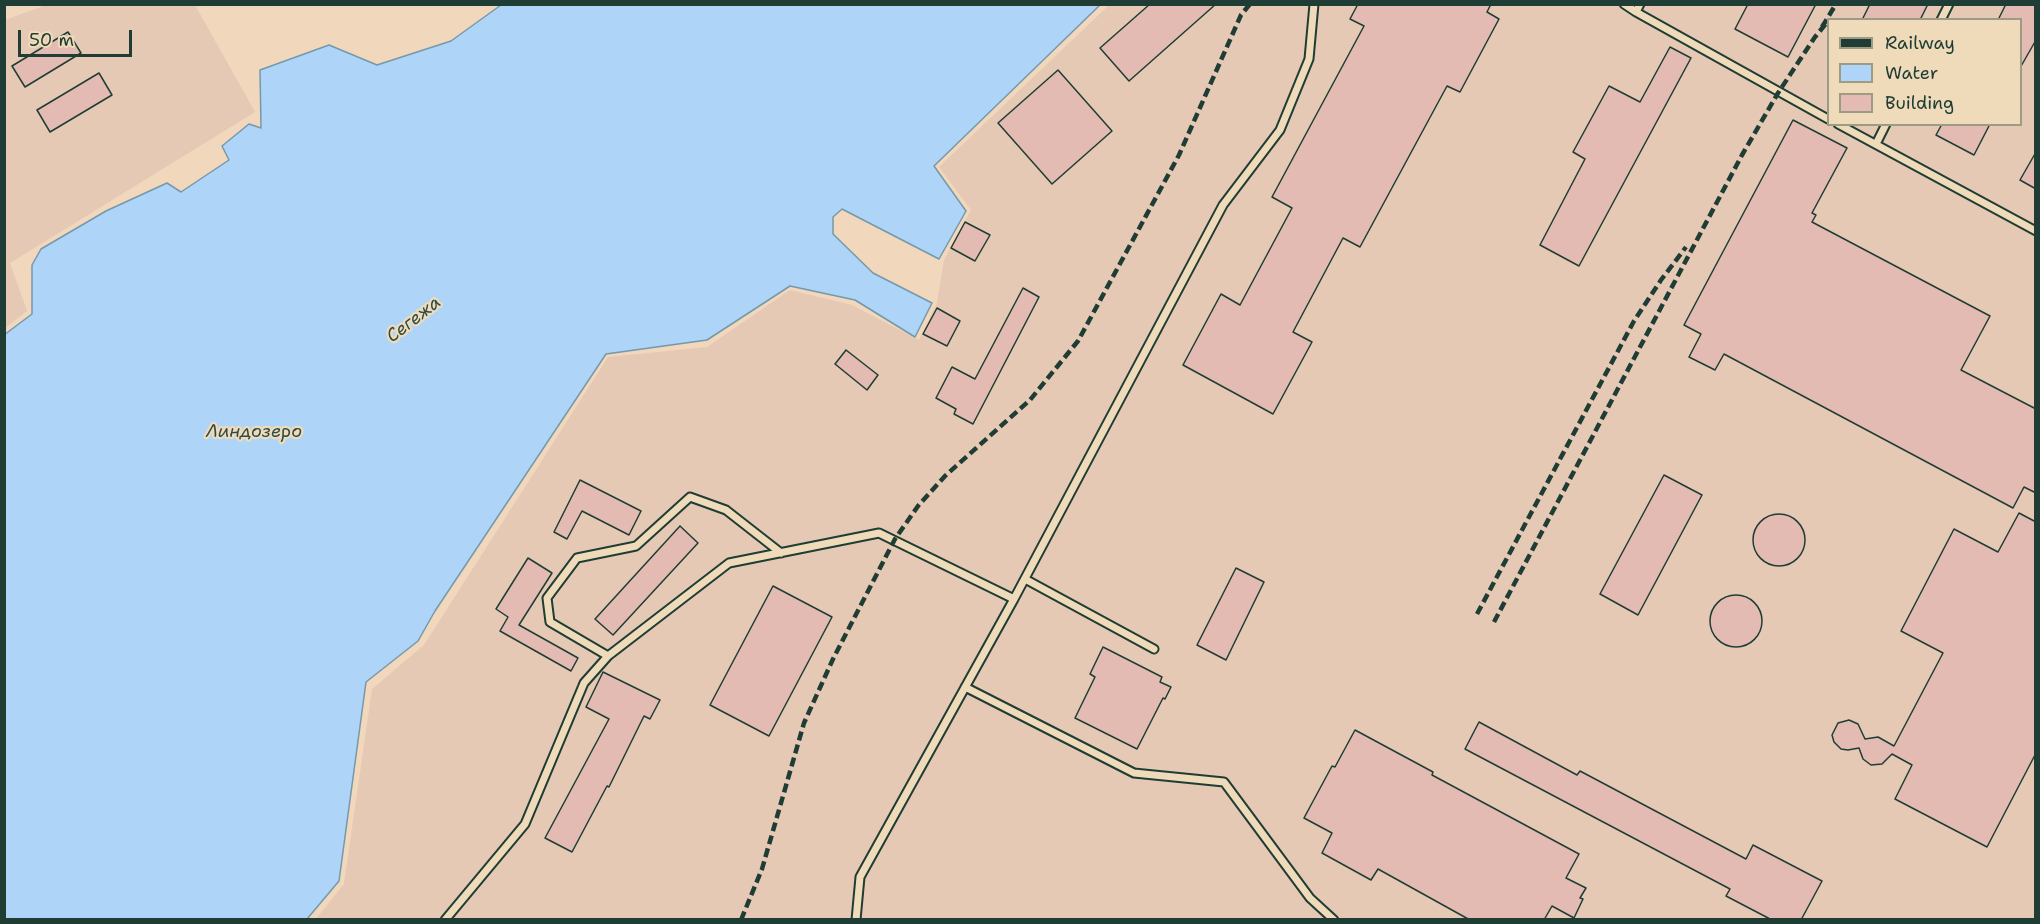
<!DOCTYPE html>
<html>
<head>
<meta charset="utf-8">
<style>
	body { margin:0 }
	#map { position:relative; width:2040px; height:924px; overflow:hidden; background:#f1d7bb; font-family:"Shantell Sans",sans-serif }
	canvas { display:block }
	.frame { position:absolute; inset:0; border:6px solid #1f3d34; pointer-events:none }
	.legend { position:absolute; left:1827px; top:18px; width:195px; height:108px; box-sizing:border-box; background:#efdbb9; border:2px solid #9c9c84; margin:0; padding:8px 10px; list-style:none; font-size:18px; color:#1f3d34 }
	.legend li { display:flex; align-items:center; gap:12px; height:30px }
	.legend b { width:30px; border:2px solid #9c9c84 }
	.scale { position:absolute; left:18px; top:30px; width:114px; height:27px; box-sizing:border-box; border:3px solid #1f3d34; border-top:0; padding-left:8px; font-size:18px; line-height:21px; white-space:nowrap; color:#1f3d34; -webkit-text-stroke:4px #efdbb9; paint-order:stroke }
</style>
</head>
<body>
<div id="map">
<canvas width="2040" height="924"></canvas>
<div class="frame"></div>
<ul class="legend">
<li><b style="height:8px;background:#1f3d34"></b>Railway</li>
<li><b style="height:16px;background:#aed5f8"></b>Water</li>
<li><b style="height:16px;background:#e3bbb3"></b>Building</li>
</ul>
<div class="scale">50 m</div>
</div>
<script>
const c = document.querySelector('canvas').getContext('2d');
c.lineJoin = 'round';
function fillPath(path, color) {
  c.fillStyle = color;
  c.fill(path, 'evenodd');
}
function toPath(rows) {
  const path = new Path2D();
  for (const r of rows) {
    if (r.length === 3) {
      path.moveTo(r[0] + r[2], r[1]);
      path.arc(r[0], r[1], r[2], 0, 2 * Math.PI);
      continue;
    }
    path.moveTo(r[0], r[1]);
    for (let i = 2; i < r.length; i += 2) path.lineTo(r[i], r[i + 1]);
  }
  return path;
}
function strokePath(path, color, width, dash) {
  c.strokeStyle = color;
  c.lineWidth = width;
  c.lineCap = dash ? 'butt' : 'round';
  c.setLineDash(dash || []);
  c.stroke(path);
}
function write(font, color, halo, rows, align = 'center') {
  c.font = font + ' "Shantell Sans",sans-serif';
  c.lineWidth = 4.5;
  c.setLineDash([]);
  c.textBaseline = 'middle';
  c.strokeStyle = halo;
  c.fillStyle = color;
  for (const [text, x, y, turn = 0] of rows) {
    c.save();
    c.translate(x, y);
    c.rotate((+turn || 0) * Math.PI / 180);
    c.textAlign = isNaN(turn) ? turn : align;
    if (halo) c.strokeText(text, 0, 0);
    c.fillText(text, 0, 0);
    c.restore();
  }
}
fillPath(toPath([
	[46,5,195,5,255,112,10,263,27,311,5,328,5,20],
	[1109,5,2035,5,2035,919,315,920,344,884,372,689,424,645,608,357,707,347,790,290,852,305,919,340,937,303,944,260,971,210,939,167],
	[1828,20,2020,20,2020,124,1828,124]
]), '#e5c9b4');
const water = toPath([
	[501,5,1100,5,934,166,966,211,939,259,842,209,833,217,833,234,873,273,932,303,915,337,855,300,790,286,707,340,606,354,435,611,418,641,366,682,339,881,307,919,5,919,4,335,32,314,32,265,41,249,106,211,167,183,181,192,229,160,222,146,249,124,261,128,260,70,329,45,377,65,451,41,501,5]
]);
fillPath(water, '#aed5f8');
strokePath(water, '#7598aa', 1.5);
const building = toPath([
	[1150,4,1216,4,1129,81,1100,48,1150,4],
	[1358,4,1491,4,1487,12,1499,19,1460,92,1447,86,1360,247,1343,238,1293,332,1312,342,1273,414,1183,365,1221,294,1240,305,1292,208,1272,197,1364,26,1350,19,1358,4],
	[1748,4,1816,4,1788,57,1735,29,1748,4],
	[1870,4,1928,4,1920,20,1862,20,1870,4],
	[2006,4,2036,4,2036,40,2020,68,2020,20,1998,20,2006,4],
	[68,32,81,53,25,87,12,66,68,32],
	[1670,47,1691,58,1579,266,1540,245,1585,159,1573,152,1609,86,1640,102,1670,47],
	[1058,70,1112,131,1052,184,998,123,1058,70],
	[99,73,112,95,50,132,37,110,99,73],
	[1793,120,1847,148,1812,213,1816,215,1812,222,1990,316,1961,370,2036,409,2036,493,2024,487,2013,508,1724,354,1715,370,1689,357,1701,334,1684,325,1793,120],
	[1942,124,1990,124,1974,155,1936,135,1942,124],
	[2036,152,2036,189,2020,180,2036,152],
	[965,222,990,235,975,261,951,248,965,222],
	[1023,288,1039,297,973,424,954,414,956,409,936,398,952,367,975,379,1023,288],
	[937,308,960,321,947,346,923,334,937,308],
	[846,350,878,375,867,390,835,364,846,350],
	[1664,475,1702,495,1638,615,1600,594,1664,475],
	[580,480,641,511,629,535,582,511,567,539,554,532,580,480],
	[2019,513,2036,522,2036,753,1987,847,1895,799,1912,765,1892,754,1882,764,1871,765,1863,759,1859,748,1848,750,1841,749,1834,742,1832,735,1838,723,1849,720,1858,724,1865,739,1878,737,1894,746,1943,653,1901,631,1954,529,1998,552,2019,513],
	[1779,540,26],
	[680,526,698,543,613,635,595,619,680,526],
	[528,558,552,573,519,625,578,658,571,671,500,631,508,617,496,609,528,558],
	[1236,568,1264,582,1226,660,1197,645,1236,568],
	[773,586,832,617,769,736,710,705,773,586],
	[1736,621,26],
	[1103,647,1162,677,1160,682,1171,687,1165,699,1163,698,1137,749,1075,718,1095,677,1090,674,1103,647],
	[603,672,660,700,650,719,644,716,609,787,607,786,572,852,545,838,609,719,586,707,603,672],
	[1479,722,1577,775,1580,771,1746,859,1753,845,1822,881,1801,920,1772,920,1726,896,1730,889,1465,749,1479,722],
	[1355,730,1433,772,1432,775,1579,854,1566,878,1586,888,1580,898,1583,899,1574,918,1552,906,1544,920,1470,920,1378,869,1371,880,1322,853,1332,833,1304,818,1332,766,1335,767,1355,730]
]);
fillPath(building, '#e3bbb3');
strokePath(building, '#1f3d34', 1.5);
const service = toPath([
	[1624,4,1636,12],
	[1640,4,1636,12,1828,119],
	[1941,20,1949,4],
	[1838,124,2036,231],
	[1876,144,1886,124],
	[1025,579,1154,649],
	[1014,599,1223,205,1280,130,1309,59,1314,4],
	[608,656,550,622,547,598,577,558,636,546,690,497,726,510,781,553],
	[965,687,1134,773,1224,782,1310,898,1334,920],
	[445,920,525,824,584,683,608,656,729,563,879,533,1014,599,860,877,856,920]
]);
strokePath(service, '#1f3d34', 11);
strokePath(service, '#efdbb9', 7);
strokePath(toPath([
	[1822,27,1836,4],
	[1477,614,1634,321,1661,280,1686,247],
	[1494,622,1742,155,1778,93,1815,37,1828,21],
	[741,920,762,869,804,723,833,659,895,539,918,506,945,476,1030,400,1078,341,1179,155,1241,15,1250,4]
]), '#1f3d34', 4.5, [9, 4.5]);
write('italic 18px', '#2d4c48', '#efdbb9', [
	["Сегежа",414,320,-38],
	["Линдозеро",254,432]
]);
</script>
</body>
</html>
